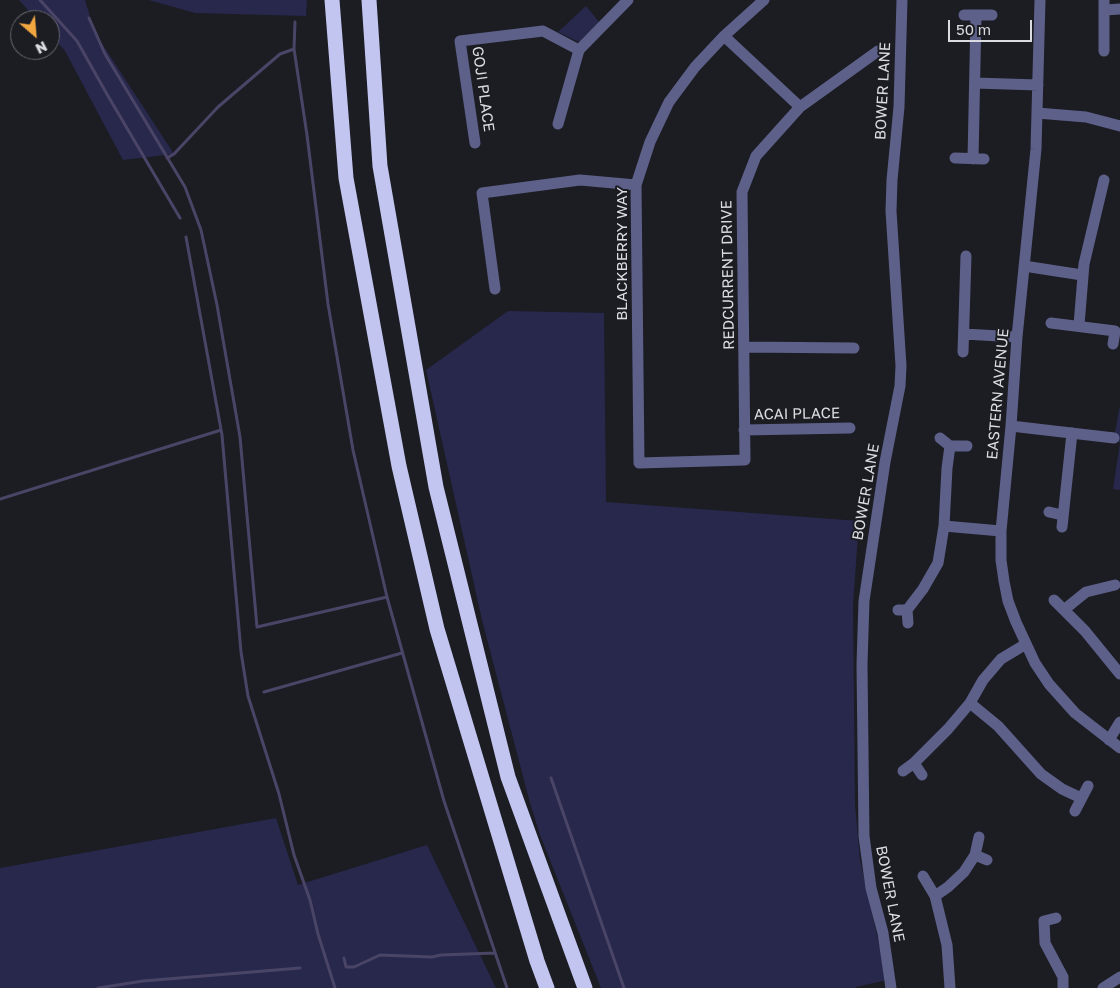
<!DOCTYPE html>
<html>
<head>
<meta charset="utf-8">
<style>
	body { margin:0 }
	#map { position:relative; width:1120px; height:988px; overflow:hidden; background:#1c1c23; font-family:"Golos Text",sans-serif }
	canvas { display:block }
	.north { position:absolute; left:10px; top:10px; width:50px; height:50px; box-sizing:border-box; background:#1c1c23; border:1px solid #68696f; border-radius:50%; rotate:153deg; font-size:14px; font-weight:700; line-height:20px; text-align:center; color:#dbdce0 }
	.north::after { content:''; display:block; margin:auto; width:18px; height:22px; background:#f1a640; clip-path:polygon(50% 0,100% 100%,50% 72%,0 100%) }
	.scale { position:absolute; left:948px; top:20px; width:84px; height:22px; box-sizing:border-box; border:2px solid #dbdce0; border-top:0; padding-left:6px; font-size:15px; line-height:18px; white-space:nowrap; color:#dbdce0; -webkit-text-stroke:4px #1c1c23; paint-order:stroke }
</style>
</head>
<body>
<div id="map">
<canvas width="1120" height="988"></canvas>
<div class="north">N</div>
<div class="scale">50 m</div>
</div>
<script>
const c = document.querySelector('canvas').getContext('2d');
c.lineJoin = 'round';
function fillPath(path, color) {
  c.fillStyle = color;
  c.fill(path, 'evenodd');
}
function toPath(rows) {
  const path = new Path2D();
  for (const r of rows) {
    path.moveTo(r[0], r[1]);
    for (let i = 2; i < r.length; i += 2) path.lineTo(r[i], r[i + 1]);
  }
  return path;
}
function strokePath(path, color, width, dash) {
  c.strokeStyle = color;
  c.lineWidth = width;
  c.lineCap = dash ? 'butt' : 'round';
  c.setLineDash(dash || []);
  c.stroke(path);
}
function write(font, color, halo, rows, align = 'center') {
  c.font = font + ' "Golos Text",sans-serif';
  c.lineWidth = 4;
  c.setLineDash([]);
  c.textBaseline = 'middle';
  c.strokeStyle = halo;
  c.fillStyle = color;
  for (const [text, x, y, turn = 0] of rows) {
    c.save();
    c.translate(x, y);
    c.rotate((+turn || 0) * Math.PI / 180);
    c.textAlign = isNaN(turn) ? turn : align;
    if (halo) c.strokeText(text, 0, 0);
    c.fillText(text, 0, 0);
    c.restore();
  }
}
fillPath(toPath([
	[19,0,85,0,95,33,174,154,123,160,65,51,50,34,50,20,37,20],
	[149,0,307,0,306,16,195,13],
	[586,6,600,23,579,42,558,32],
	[508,311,604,313,606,502,859,521,853,605,855,804,860,860,887,980,856,987,856,988,601,988,540,835,530,803,482,620,426,370],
	[1120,405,1120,490,1113,489,1120,443,1114,438],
	[276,818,298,885,427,845,496,988,0,988,0,868]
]), '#27284c');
strokePath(toPath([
	[40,0,77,41,108,96,180,218],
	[89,18,105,54,185,187,201,230,217,305,240,437,257,627,387,597],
	[295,22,294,49,307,135,328,304,353,450,387,597,444,801,507,988],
	[167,158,174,154,218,107,280,54,294,49],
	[186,237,222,435,241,652,248,696,279,794,294,855,310,900,318,934,335,988],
	[0,499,221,430],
	[264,692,402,653],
	[551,778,624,988],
	[344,958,346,967,354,967,380,955,432,957,441,955,495,953],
	[98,988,143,981,300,968]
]), '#4a4566', 3);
strokePath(toPath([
	[1040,0,1036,149,1017,337,1011,426,1001,531,1001,560,1004,581,1008,601,1016,622,1035,663,1049,684,1075,713,1120,748],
	[1105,10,1120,9],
	[964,15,992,15],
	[724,36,800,107,756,156,742,192,745,460,639,463,636,185,650,142,669,102,695,67,724,36,764,0],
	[1104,51,1104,0],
	[975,83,1038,85],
	[800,107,878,51],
	[1037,113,1086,117,1120,126],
	[558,124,579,50,628,0],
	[475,143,460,41,543,31,579,50],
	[955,158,984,159],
	[973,159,976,15],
	[1024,266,1082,275],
	[495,289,482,193,580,180,636,185],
	[1051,323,1115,331,1113,344],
	[1079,325,1084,264,1104,180],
	[964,334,1017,337],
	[744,347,854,348],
	[963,352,966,256],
	[1011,426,1114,438],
	[744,430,850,428],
	[940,438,950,446],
	[1049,512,1062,515],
	[944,526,1001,531],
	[1062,527,1072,433],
	[1054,600,1085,631,1120,674],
	[1065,609,1086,592,1115,585],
	[898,610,907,610,923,589,938,563,944,526,947,468,950,446,967,446],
	[907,610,908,623],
	[970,703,998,726,1041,774,1062,789,1081,798],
	[1109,740,1120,722],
	[914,763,922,775],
	[903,771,914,763,948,729,970,703,983,680,1001,659,1026,644],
	[1075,811,1088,786],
	[975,855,987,860],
	[923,876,935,896,947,945,950,988],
	[935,896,948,887,964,872,975,855,979,837],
	[1056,918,1044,921,1045,943,1063,977,1063,988],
	[891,988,883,933,871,888,864,836,862,664,864,601,885,462,900,386,901,366,891,211,892,180,899,107,902,0],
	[1103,988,1120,977]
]), '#5d6089', 11);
strokePath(toPath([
	[332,0,346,178,399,466,437,629,537,961,547,988],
	[369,0,380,166,436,487,508,777,585,988]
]), '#c1c5ef', 15);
write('15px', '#dbdce0', '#1c1c23', [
	["GOJI PLACE",483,89,82],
	["BOWER LANE",883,91,-87],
	["BLACKBERRY WAY",622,254,-90],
	["REDCURRENT DRIVE",728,275,-91],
	["EASTERN AVENUE",998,394,-85],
	["ACAI PLACE",797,414,-1],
	["BOWER LANE",866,492,-80],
	["BOWER LANE",890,894,79]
]);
</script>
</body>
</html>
